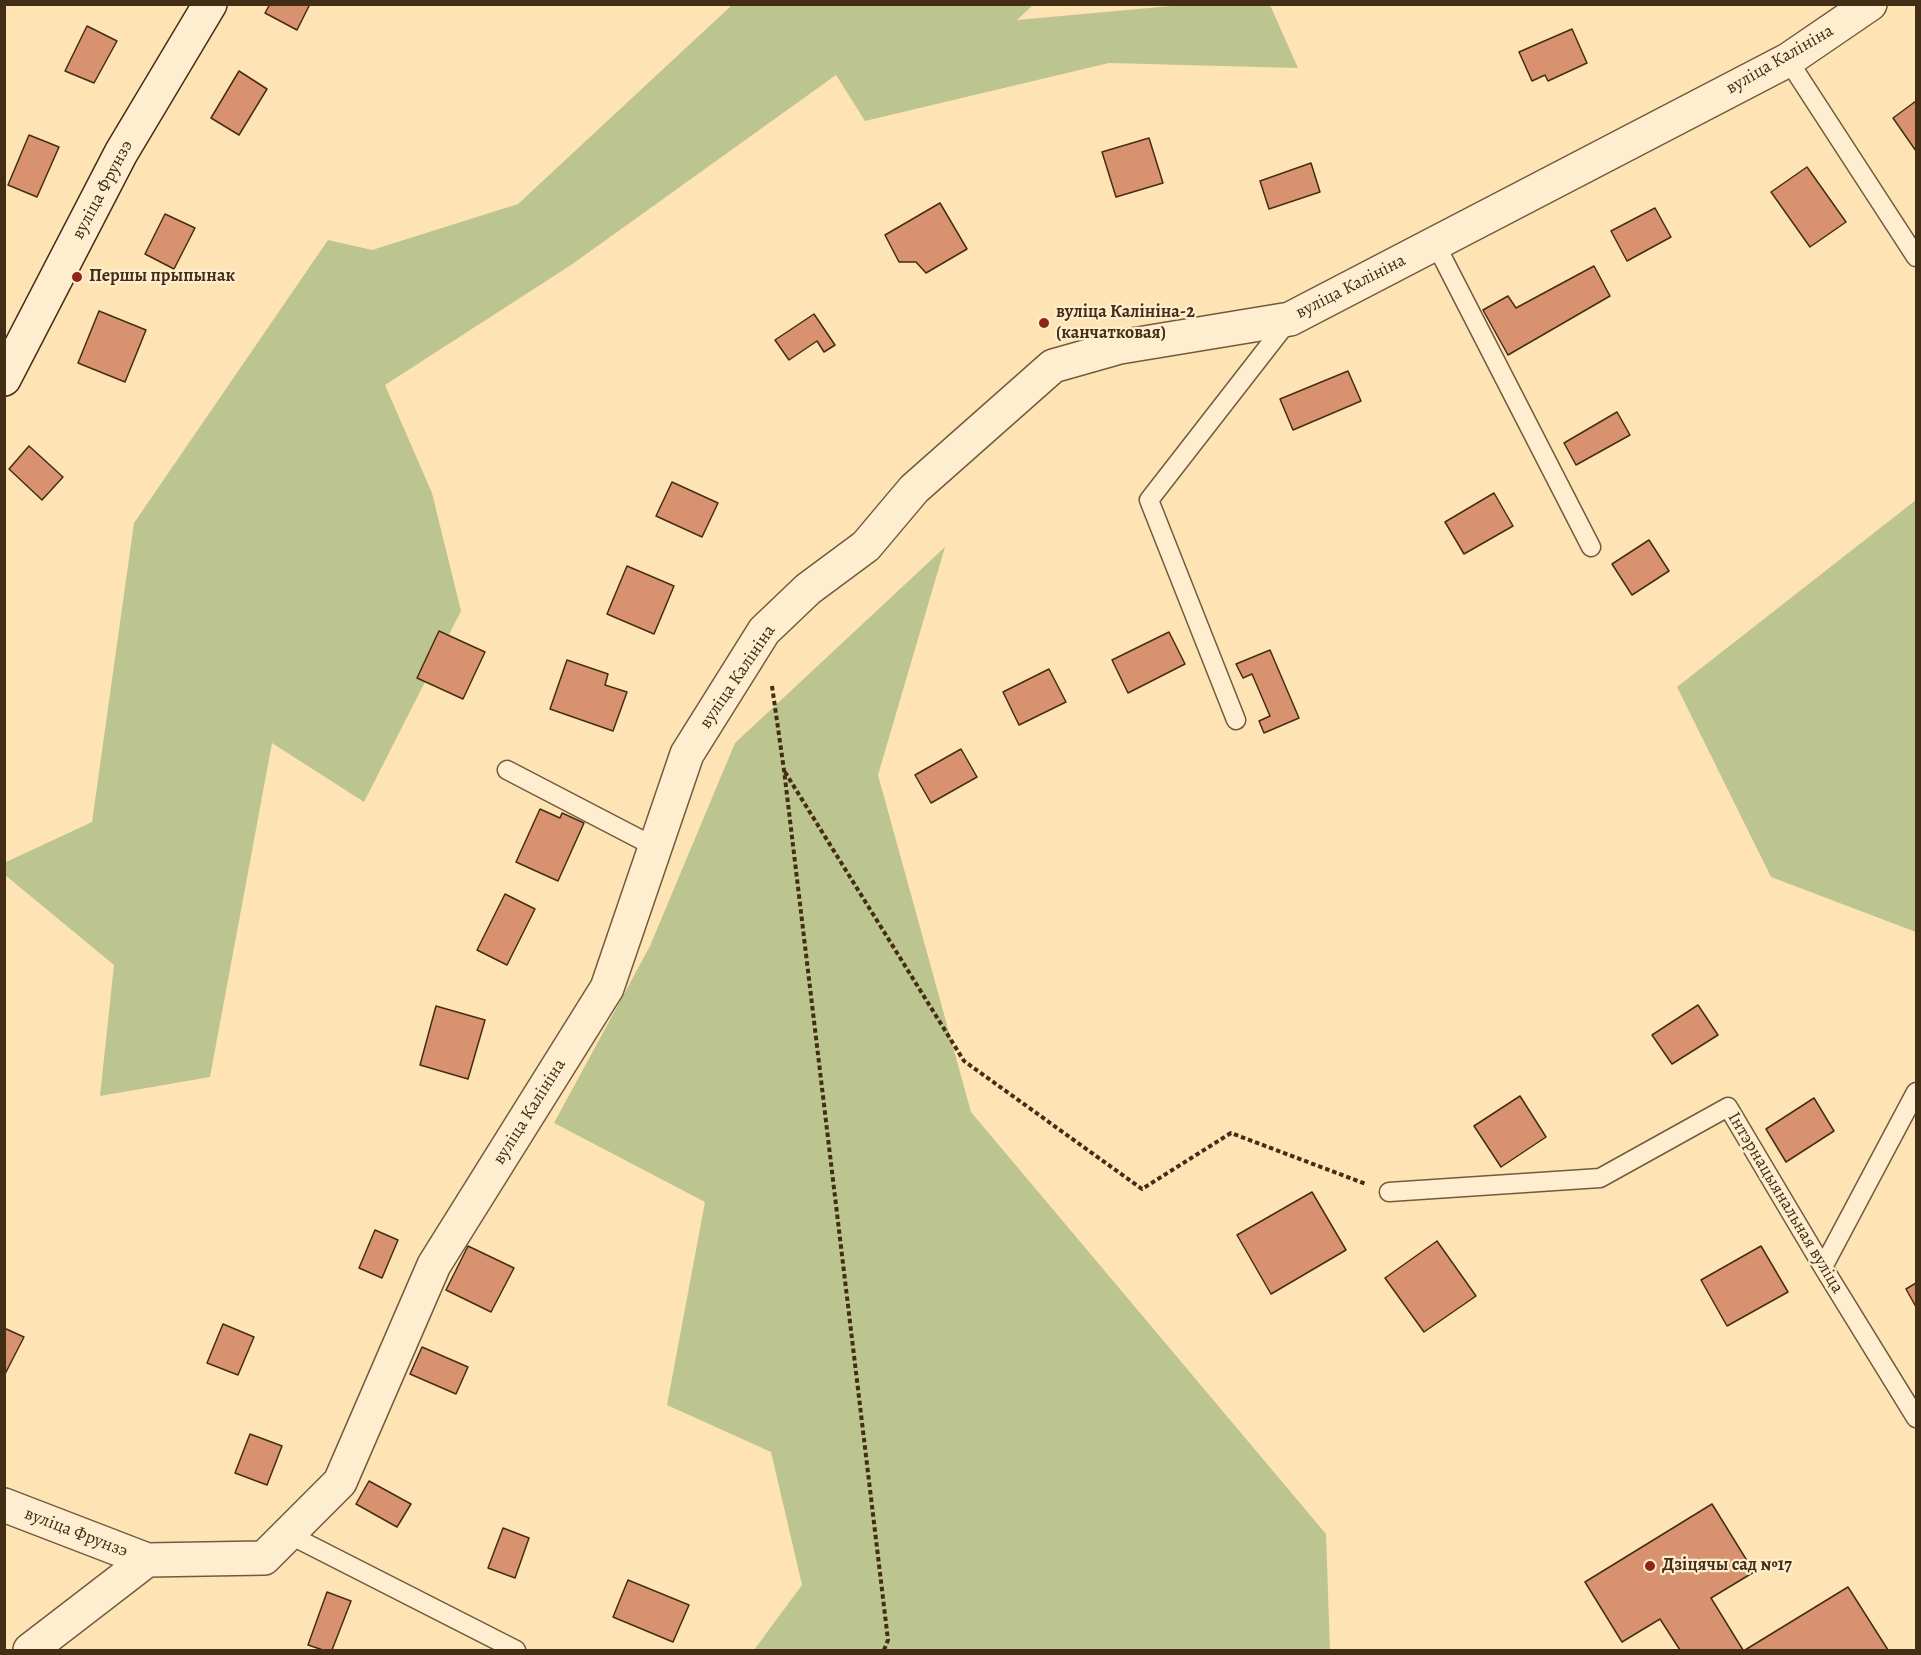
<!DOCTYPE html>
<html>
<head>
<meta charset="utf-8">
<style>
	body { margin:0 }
	#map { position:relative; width:1921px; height:1655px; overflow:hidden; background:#fee4b5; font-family:Alegreya,serif }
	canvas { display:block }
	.frame { position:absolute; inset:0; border:6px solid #442d15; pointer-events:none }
</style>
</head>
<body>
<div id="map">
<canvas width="1921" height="1655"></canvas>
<div class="frame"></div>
</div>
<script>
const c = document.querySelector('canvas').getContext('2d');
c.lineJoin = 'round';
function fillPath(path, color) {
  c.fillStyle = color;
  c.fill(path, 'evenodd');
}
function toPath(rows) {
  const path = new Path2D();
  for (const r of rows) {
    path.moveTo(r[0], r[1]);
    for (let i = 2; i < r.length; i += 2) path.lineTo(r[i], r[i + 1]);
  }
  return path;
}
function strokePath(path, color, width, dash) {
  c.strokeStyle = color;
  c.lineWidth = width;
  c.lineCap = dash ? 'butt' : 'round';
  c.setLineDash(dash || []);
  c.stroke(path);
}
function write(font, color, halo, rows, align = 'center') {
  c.font = font + ' Alegreya,serif';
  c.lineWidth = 4.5;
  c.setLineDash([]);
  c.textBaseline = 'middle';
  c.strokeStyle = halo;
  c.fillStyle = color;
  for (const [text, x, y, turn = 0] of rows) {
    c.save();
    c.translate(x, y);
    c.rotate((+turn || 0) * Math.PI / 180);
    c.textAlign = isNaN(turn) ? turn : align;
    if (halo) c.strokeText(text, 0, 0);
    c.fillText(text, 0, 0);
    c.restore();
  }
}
fillPath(toPath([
	[732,5,1033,5,1017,20,1182,5,1270,5,1298,68,1109,63,865,121,836,75,571,265,385,385,432,493,461,611,364,802,272,743,210,1077,100,1096,114,965,5,875,4,863,92,822,134,523,328,240,372,250,518,204],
	[1916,500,1916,932,1771,877,1677,687],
	[945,547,878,775,971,1112,1326,1534,1330,1650,754,1650,802,1585,771,1452,667,1405,705,1202,554,1123,650,946,735,743]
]), '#bcc590');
const building = toPath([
	[270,4,310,4,297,30,265,13,270,4],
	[87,26,117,41,94,83,65,71,87,26],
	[1572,29,1587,63,1548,81,1545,75,1532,81,1519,52,1572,29],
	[239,71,267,89,239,135,211,118,239,71],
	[1916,101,1916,151,1893,118,1916,101],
	[29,135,59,147,37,197,8,185,29,135],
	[1149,138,1163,183,1116,197,1102,152,1149,138],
	[1311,163,1320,192,1269,209,1260,181,1311,163],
	[1807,167,1846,222,1810,247,1771,192,1807,167],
	[940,203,967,249,926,273,916,262,899,262,885,235,940,203],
	[1655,208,1671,237,1627,261,1611,231,1655,208],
	[165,214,195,228,174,269,145,254,165,214],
	[1594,266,1610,296,1508,355,1483,310,1508,296,1516,308,1594,266],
	[99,311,146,330,125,382,78,363,99,311],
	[814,314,835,345,824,352,817,341,789,360,775,340,814,314],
	[1348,371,1361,401,1293,430,1280,399,1348,371],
	[1617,412,1630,435,1576,465,1564,443,1617,412],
	[29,446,63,477,42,500,9,469,29,446],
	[672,482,718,503,702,537,656,516,672,482],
	[1494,493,1513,526,1464,554,1445,522,1494,493],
	[1649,540,1669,571,1632,595,1612,564,1649,540],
	[627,566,674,586,654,634,607,614,627,566],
	[439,631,485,652,463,699,417,678,439,631],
	[1169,632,1185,664,1128,693,1112,660,1169,632],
	[1270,650,1299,718,1264,733,1259,721,1270,716,1252,674,1243,678,1236,664,1270,650],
	[567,660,608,674,605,685,627,692,613,731,550,709,567,660],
	[1049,669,1066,702,1019,725,1003,692,1049,669],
	[961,749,977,777,931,803,915,775,961,749],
	[540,809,560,818,562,813,584,823,558,881,516,862,540,809],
	[505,894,535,909,507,965,477,950,505,894],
	[1698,1005,1718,1035,1672,1064,1652,1035,1698,1005],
	[436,1006,485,1020,468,1079,420,1065,436,1006],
	[1520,1096,1546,1137,1501,1167,1474,1126,1520,1096],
	[1814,1098,1834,1131,1786,1162,1766,1129,1814,1098],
	[1312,1192,1346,1250,1271,1294,1237,1235,1312,1192],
	[375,1230,398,1240,382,1278,359,1268,375,1230],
	[1437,1241,1476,1296,1424,1332,1385,1278,1437,1241],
	[468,1246,514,1268,491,1312,446,1290,468,1246],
	[1761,1246,1788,1292,1727,1326,1701,1280,1761,1246],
	[1916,1283,1916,1307,1906,1289,1916,1283],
	[223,1324,254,1337,238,1375,207,1363,223,1324],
	[4,1328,24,1337,4,1376,4,1328],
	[422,1347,468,1367,456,1394,410,1374,422,1347],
	[250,1434,282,1446,267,1485,235,1473,250,1434],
	[369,1481,411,1504,397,1527,356,1504,369,1481],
	[1712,1504,1754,1572,1711,1598,1743,1650,1680,1650,1660,1619,1622,1642,1585,1582,1712,1504],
	[503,1528,529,1538,515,1578,488,1568,503,1528],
	[628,1580,689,1605,673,1642,613,1617,628,1580],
	[1848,1587,1888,1650,1745,1650,1848,1587],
	[327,1592,351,1601,332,1650,323,1650,308,1645,327,1592]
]);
fillPath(building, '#d89270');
strokePath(building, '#442d15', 1.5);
const lane = toPath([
	[1788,60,1916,257],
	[1435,243,1591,547],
	[1236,720,1149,500,1289,320],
	[507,770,655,847],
	[1389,1192,1600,1178,1728,1107,1823,1267,1916,1418],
	[1823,1267,1916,1092],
	[288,1534,516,1650]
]);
const street = toPath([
	[4,1505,147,1560],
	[30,1650,147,1560,264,1558,340,1482,434,1265,607,988,687,754,764,631,808,589,866,546,914,489,1053,366,1120,347,1290,319,1788,60,1870,4]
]);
const secondary = toPath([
	[4,379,121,153,210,4]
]);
strokePath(lane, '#725b3d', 21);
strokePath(street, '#725b3d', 36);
strokePath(secondary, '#442d15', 36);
strokePath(toPath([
	[772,686,784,770,888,1640,884,1650],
	[785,772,964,1061,1142,1189,1231,1133,1366,1184]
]), '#442d15', 4, [4.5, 3]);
strokePath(lane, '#feedcf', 18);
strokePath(street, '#feedcf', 33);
strokePath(secondary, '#feedcf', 33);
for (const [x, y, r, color] of [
	[77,277,6,"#8f2418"],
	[1044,323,6,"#8f2418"],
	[1650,1566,6,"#8f2418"]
]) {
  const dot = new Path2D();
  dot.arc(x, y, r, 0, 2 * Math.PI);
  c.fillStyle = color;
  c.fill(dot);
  strokePath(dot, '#feedcf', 2);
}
write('18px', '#442d15', '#feedcf', [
	["вуліца Калініна",1780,60,-30],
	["вуліца Фрунзэ",103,190,-62],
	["вуліца Калініна",1351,287,-27],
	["вуліца Калініна",738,677,-56],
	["вуліца Калініна",530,1112,-58],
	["Інтэрнацыянальная вуліца",1785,1203,59],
	["вуліца Фрунзэ",76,1533,21]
]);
write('bold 18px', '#442d15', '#feedcf', [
	["Першы прыпынак",89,277],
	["вуліца Калініна-2",1056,313],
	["(канчатковая)",1056,334],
	["Дзіцячы сад №17",1662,1566]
], 'left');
</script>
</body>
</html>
